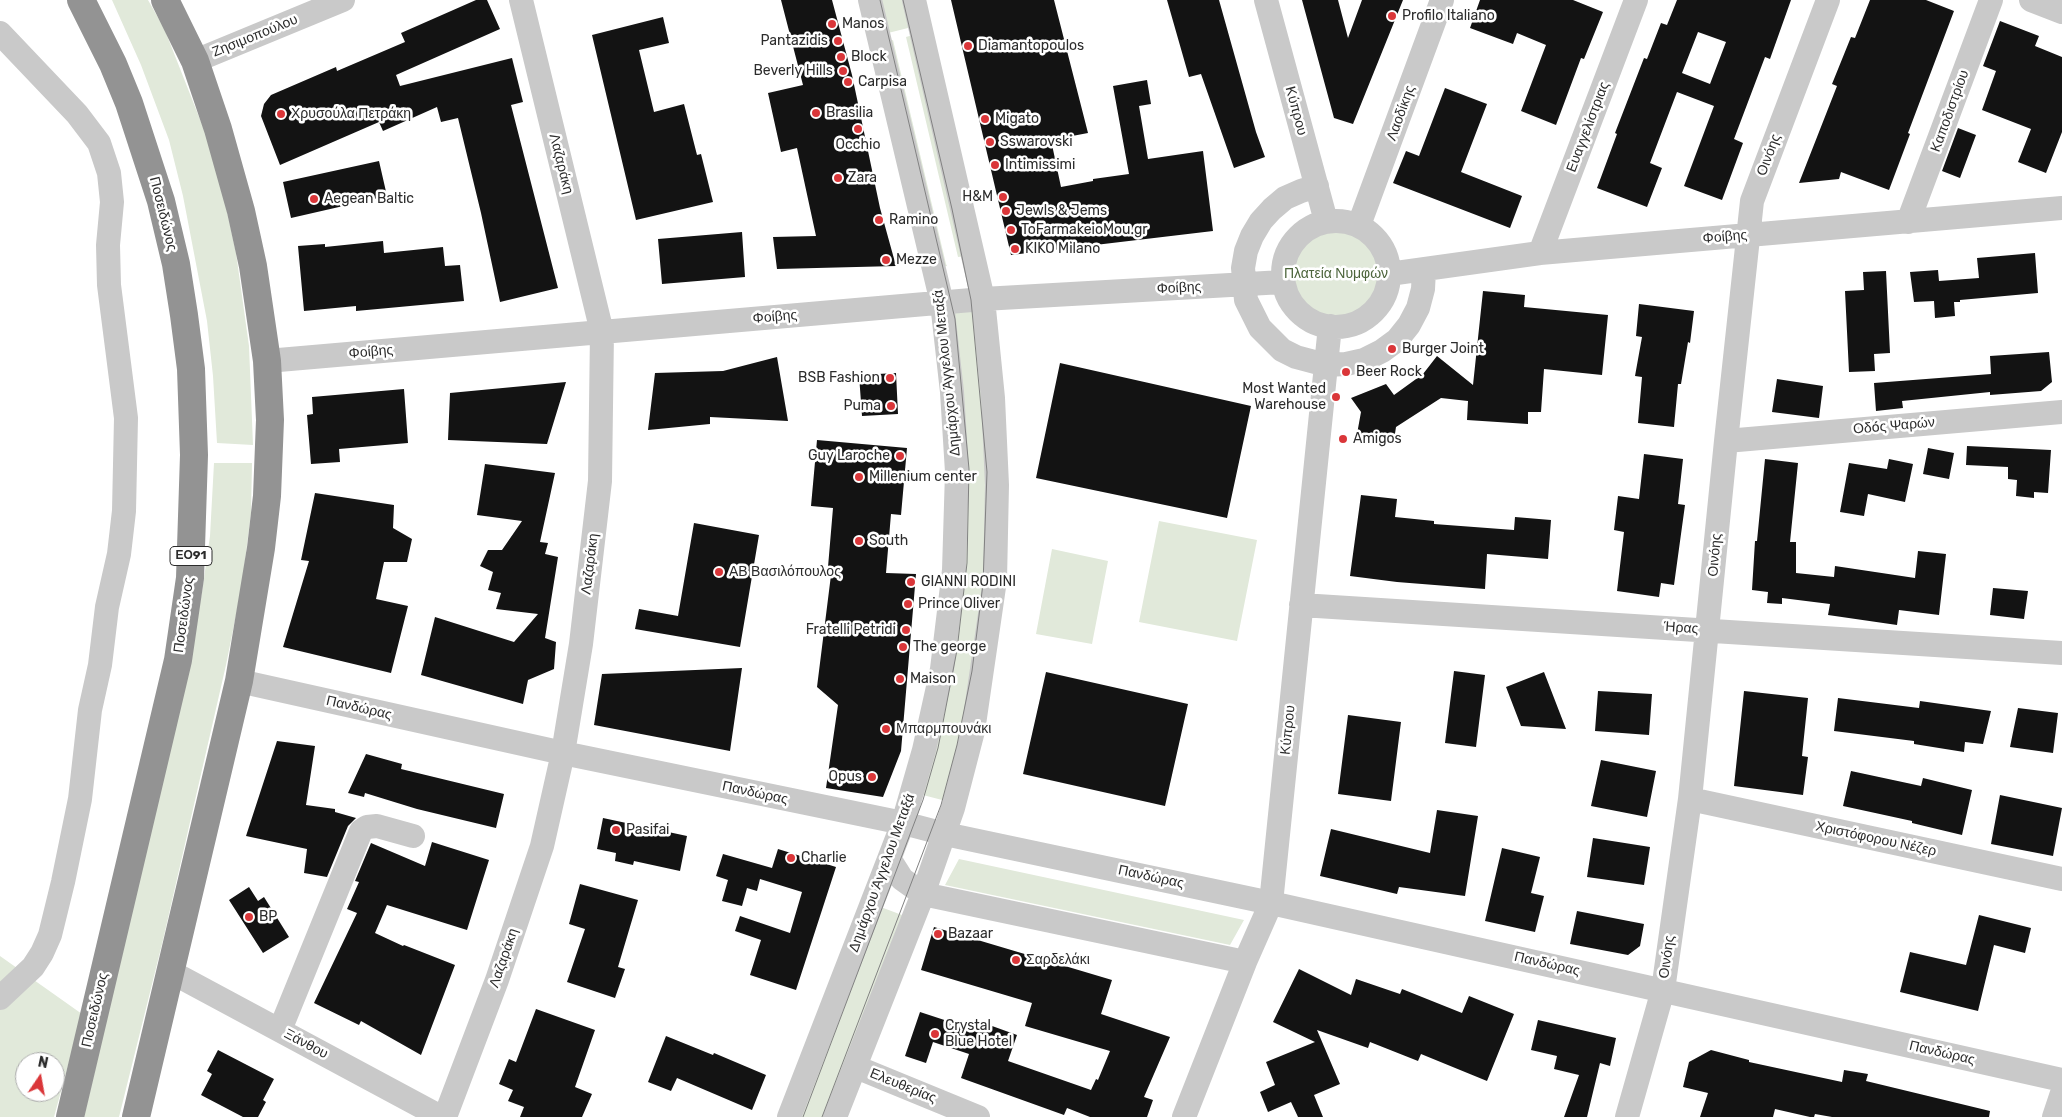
<!DOCTYPE html>
<html>
<head>
<meta charset="utf-8">
<style>
	body { margin:0 }
	#map { position:relative; width:2062px; height:1117px; overflow:hidden; background:#fff; font-family:Rubik,sans-serif }
	canvas { display:block }
	.north { position:absolute; left:15px; top:1052px; width:50px; height:50px; box-sizing:border-box; background:#fff; border:1px solid #ababab; border-radius:50%; rotate:12deg; font-size:14px; font-weight:700; line-height:20px; text-align:center; color:#2c2c2c }
	.north::after { content:''; display:block; margin:auto; width:18px; height:22px; background:#da3639; clip-path:polygon(50% 0,100% 100%,50% 72%,0 100%) }
</style>
</head>
<body>
<div id="map">
<canvas width="2062" height="1117"></canvas>
<div class="north">N</div>
</div>
<script>
const c = document.querySelector('canvas').getContext('2d');
c.lineJoin = 'round';
function fillPath(path, color) {
  c.fillStyle = color;
  c.fill(path, 'evenodd');
}
function toPath(rows) {
  const path = new Path2D();
  for (const r of rows) {
    if (r.length === 3) {
      path.moveTo(r[0] + r[2], r[1]);
      path.arc(r[0], r[1], r[2], 0, 2 * Math.PI);
      continue;
    }
    path.moveTo(r[0], r[1]);
    for (let i = 2; i < r.length; i += 2) path.lineTo(r[i], r[i + 1]);
  }
  return path;
}
function strokePath(path, color, width, dash) {
  c.strokeStyle = color;
  c.lineWidth = width;
  c.lineCap = dash ? 'butt' : 'round';
  c.setLineDash(dash || []);
  c.stroke(path);
}
function write(font, color, halo, rows, align = 'center') {
  c.font = font + ' Rubik,sans-serif';
  c.lineWidth = 5;
  c.setLineDash([]);
  c.textBaseline = 'middle';
  c.strokeStyle = halo;
  c.fillStyle = color;
  for (const [text, x, y, turn = 0] of rows) {
    c.save();
    c.translate(x, y);
    c.rotate((+turn || 0) * Math.PI / 180);
    c.textAlign = isNaN(turn) ? turn : align;
    if (halo) c.strokeText(text, 0, 0);
    c.fillText(text, 0, 0);
    c.restore();
  }
}
fillPath(toPath([
	[112,0,148,0,164,28,205,132,222,188,236,253,249,346,253,445,217,443,213,376,207,321,183,196,169,140,141,65],
	[877,0,905,0,912,27,884,34],
	[913,35,965,256,958,257,906,37],
	[893,40,946,264,947,266,939,267,887,42],
	[1336,274,43],
	[976,311,990,515,975,673,946,801,919,794,941,710,949,313],
	[214,463,252,463,251,513,242,585,226,665,163,940,119,1117,84,1117,181,700,202,592,210,536],
	[1159,521,1257,540,1237,641,1139,622],
	[1052,549,1108,561,1092,644,1036,634],
	[959,859,1244,920,1230,945,945,885],
	[878,906,902,915,826,1117,800,1117],
	[0,956,82,1014,54,1117,0,1117],
	[25,1062,55,1062,55,1092,25,1092]
]), '#e1e9da');
fillPath(toPath([
	[476,0,487,0,500,29,396,75,400,86,512,58,523,102,511,105,558,288,500,302,481,213,458,118,441,122,437,107,383,131,379,122,280,165,261,116,264,104,271,95,336,67,337,71,405,42,401,33],
	[781,0,832,0,852,75,880,208,896,266,777,269,773,237,816,236,797,148,781,152,768,93,803,85],
	[951,0,1054,0,1088,133,1051,140,1061,187,1093,181,1093,179,1129,174,1113,86,1147,80,1151,104,1139,106,1148,159,1203,151,1213,231,1011,255],
	[1167,0,1219,0,1256,132,1265,157,1234,168,1201,74,1189,77],
	[1302,0,1338,0,1348,38,1362,0,1403,0,1353,124,1334,118],
	[1480,0,1573,0,1603,12,1584,59,1581,58,1556,125,1521,111,1546,45,1517,33,1513,44,1470,28],
	[1677,0,1791,0,1770,59,1765,57,1734,139,1743,143,1722,200,1684,186,1714,106,1677,92,1650,163,1662,168,1647,207,1597,188,1617,134,1615,133,1644,58,1647,59,1661,23,1667,25],
	[1698,32,1726,42,1710,84,1682,73],
	[1870,0,1926,0,1954,11,1908,133,1910,134,1889,190,1841,172,1839,179,1799,183,1837,86,1832,84,1851,37,1855,38],
	[663,17,669,43,639,50,654,112,684,104,697,155,701,154,713,202,636,220,592,35],
	[2000,21,2039,36,2035,46,2062,57,2062,132,2046,173,2018,162,2031,129,1982,110,1996,71,1983,66],
	[1445,88,1487,104,1461,172,1522,196,1510,228,1393,183,1406,151,1419,156],
	[1958,128,1976,135,1960,178,1942,171],
	[379,161,387,196,291,218,283,182],
	[742,232,745,277,662,284,658,239],
	[383,241,384,253,443,247,445,266,460,265,464,301,356,311,356,306,304,311,298,246,325,244,325,247],
	[2035,253,2038,293,1960,300,1960,302,1954,302,1955,316,1935,318,1934,301,1914,302,1910,272,1938,270,1939,281,1979,278,1977,258],
	[1886,271,1890,353,1874,354,1875,371,1849,372,1845,291,1864,290,1863,272],
	[1483,291,1525,295,1524,307,1608,315,1602,375,1544,369,1541,412,1528,412,1528,424,1467,420,1468,401,1441,398,1396,427,1394,440,1357,434,1361,412,1351,398,1386,384,1394,395,1423,374,1437,356,1473,385],
	[1639,304,1694,311,1690,343,1688,342,1681,384,1678,384,1674,427,1638,423,1642,377,1635,376,1642,337,1636,336],
	[2049,352,2052,382,2041,391,1990,395,1990,392,1902,401,1903,408,1876,411,1874,383,1991,374,1990,356],
	[777,357,788,421,710,417,710,424,648,430,655,373,723,371],
	[1060,363,1251,406,1227,518,1036,478],
	[896,373,898,414,862,416,859,375],
	[1777,379,1823,386,1819,418,1772,412],
	[566,382,547,444,448,440,450,393],
	[404,389,408,443,339,449,340,462,311,464,307,415,313,414,312,397],
	[817,440,907,448,901,515,891,514,886,573,916,574,901,751,883,797,826,788,838,705,817,687,832,567,828,567,833,508,811,506],
	[1967,446,2051,450,2048,493,2034,492,2034,498,2016,496,2017,480,2008,479,2008,467,1966,465],
	[1928,448,1954,453,1949,479,1923,474],
	[1644,454,1683,459,1678,504,1685,505,1674,585,1661,583,1659,597,1617,591,1624,532,1614,530,1618,496,1639,499],
	[1765,459,1798,463,1790,542,1796,542,1796,573,1834,577,1835,566,1915,578,1918,551,1946,554,1939,615,1899,610,1897,625,1828,615,1830,604,1782,598,1782,604,1767,603,1768,592,1752,590,1755,541,1757,541],
	[1889,459,1913,464,1905,502,1868,494,1864,516,1840,512,1849,463,1887,469],
	[485,464,555,473,540,542,548,543,545,554,558,557,545,638,556,642,554,669,528,680,523,704,421,675,435,617,514,642,538,614,496,609,501,593,488,590,493,572,480,566,488,550,502,550,522,521,477,515],
	[315,493,394,505,393,528,412,539,407,562,384,562,376,599,408,606,391,673,283,647,309,561,301,560],
	[1361,495,1397,499,1395,517,1434,521,1434,524,1514,530,1515,517,1551,520,1548,559,1487,554,1485,589,1397,582,1350,576],
	[694,523,759,535,740,647,635,629,639,609,678,616],
	[1993,588,2028,591,2024,619,1990,615],
	[742,668,730,751,594,725,602,674],
	[1454,671,1485,675,1476,747,1445,743],
	[1046,672,1188,704,1165,806,1023,774],
	[1544,672,1566,729,1521,726,1506,687],
	[1598,691,1652,694,1649,735,1595,731],
	[1744,691,1808,698,1802,756,1808,757,1803,795,1734,786],
	[1838,698,1919,708,1920,701,1991,711,1983,744,1965,742,1964,752,1914,744,1914,741,1834,731],
	[2018,708,2058,713,2053,753,2010,747],
	[1348,715,1401,722,1391,801,1338,794],
	[277,741,315,746,306,805,335,809,335,812,356,818,348,826,327,877,304,873,307,849,246,836],
	[366,754,402,764,401,769,504,794,496,828,417,809,365,793,364,797,348,793],
	[1601,760,1656,771,1647,817,1591,806],
	[1851,771,1921,786,1923,778,1972,790,1962,835,1912,823,1912,821,1843,806],
	[2000,795,2062,808,2053,856,1991,844],
	[1437,810,1478,816,1465,896,1399,887,1397,894,1320,876,1331,829,1430,853],
	[603,818,687,836,680,871,634,861,633,865,615,861,616,853,597,849],
	[1593,838,1650,847,1644,885,1587,877],
	[432,842,489,860,467,930,387,905,375,933,403,946,404,945,455,965,421,1055,361,1021,359,1025,314,1003,357,913,347,909,359,882,355,881,371,843,425,866],
	[1502,848,1540,857,1531,893,1544,896,1535,932,1485,921],
	[778,849,836,867,796,990,750,975,761,940,735,931,740,916,790,933,802,892,760,879,757,891,747,888,742,906,722,901,728,880,716,876,723,854,772,868],
	[580,884,638,900,618,967,625,969,615,998,567,982,585,929,569,924],
	[249,887,258,901,264,897,289,937,263,953,229,900],
	[1577,911,1644,924,1640,946,1628,955,1570,944],
	[1979,915,2031,928,2025,953,1994,945,1978,1011,1900,992,1910,952,1966,965],
	[934,927,1112,980,1101,1014,1170,1037,1144,1097,1153,1100,1147,1117,1090,1117,1067,1108,1064,1115,961,1078,969,1054,933,1042,926,1063,905,1056,920,1012,978,1031,981,1022,1017,1035,1008,1061,1091,1090,1096,1079,1098,1080,1110,1051,1025,1026,1032,1003,921,970],
	[1299,969,1351,995,1356,979,1400,994,1402,989,1462,1013,1469,996,1514,1014,1487,1081,1421,1054,1418,1061,1370,1042,1368,1048,1317,1030,1340,1084,1314,1095,1323,1117,1298,1117,1291,1102,1268,1112,1260,1092,1275,1085,1266,1062,1315,1042,1273,1022],
	[536,1009,595,1030,575,1087,592,1094,582,1117,520,1117,524,1107,508,1101,513,1090,499,1084,509,1059,516,1062],
	[1538,1020,1616,1038,1610,1066,1600,1063,1587,1117,1564,1117,1579,1075,1554,1069,1557,1056,1531,1050],
	[666,1036,713,1055,714,1053,766,1075,752,1110,677,1078,671,1091,648,1082],
	[218,1050,274,1079,263,1100,266,1102,258,1117,243,1117,201,1095,212,1074,207,1071],
	[1711,1050,1749,1060,1749,1062,1842,1082,1844,1070,1868,1074,1866,1081,1990,1111,1989,1117,1832,1117,1815,1114,1814,1117,1810,1117,1775,1109,1773,1117,1700,1117,1708,1093,1683,1087,1689,1062]
]), '#131313');
strokePath(toPath([
	[1266,0,1326,221],
	[2031,0,2062,12],
	[0,33,77,114,99,143,109,173,112,202,108,245,109,285,126,418,124,511,119,554,107,607,100,665,90,710,80,799,63,882,50,935,42,953,33,967,0,998],
	[195,61,343,0],
	[1317,186,1301,191,1285,198,1272,209,1261,221,1252,236,1246,251,1243,268,1246,300,1260,328,1282,350,1296,357,1326,365,1346,364,1364,360,1382,351,1397,340,1409,325,1418,308,1423,289,1424,270],
	[1336,274,53],
	[1908,222,1991,0],
	[1359,225,1442,0],
	[1540,253,1636,0],
	[1389,274,1540,253,2062,208],
	[267,361,983,299,1283,282],
	[1726,441,2062,412],
	[1301,605,2062,653],
	[239,681,563,753,903,823,945,834,1271,903,2062,1080],
	[1690,799,2062,879],
	[890,860,902,879,923,894,1245,962],
	[171,972,441,1117],
	[280,1030,361,831,367,827,377,826,413,836],
	[856,1067,978,1117],
	[445,1117,497,980,542,846,563,753,581,644,600,481,602,332,521,0],
	[789,1117,903,823,924,750,942,669,954,570,957,472,952,392,942,303,870,0],
	[835,1117,923,894,953,808,973,731,995,580,997,485,993,398,983,299,914,0],
	[1184,1117,1245,962,1271,903,1330,326],
	[1627,1117,1663,990,1690,799,1726,441,1752,201,1828,0],
	[2054,1117,2062,1093]
]), '#c9c9c9', 24);
strokePath(toPath([
	[70,1117,178,660,190,578,194,455,191,369,184,315,176,264,161,201,129,103,113,64,81,0],
	[136,1117,239,681,261,548,267,496,270,420,267,361,253,266,241,211,218,129,195,61,165,0]
]), '#939393', 28);
strokePath(toPath([
	[803,1117,923,800,938,748,945,712,957,650,967,563,969,469,955,319,880,0],
	[822,1117,941,805,957,745,972,671,983,584,987,472,971,300,952,209,903,0]
]), '#818181', 1);
for (const [x, y, r, color] of [
	[1392,16,5,"#da3639"],
	[832,24,5,"#da3639"],
	[838,41,5,"#da3639"],
	[968,46,5,"#da3639"],
	[841,57,5,"#da3639"],
	[843,71,5,"#da3639"],
	[848,82,5,"#da3639"],
	[816,113,5,"#da3639"],
	[281,114,5,"#da3639"],
	[985,119,5,"#da3639"],
	[858,129,5,"#da3639"],
	[990,142,5,"#da3639"],
	[995,165,5,"#da3639"],
	[838,178,5,"#da3639"],
	[1003,197,5,"#da3639"],
	[314,199,5,"#da3639"],
	[1006,211,5,"#da3639"],
	[879,220,5,"#da3639"],
	[1011,230,5,"#da3639"],
	[1015,249,5,"#da3639"],
	[886,260,5,"#da3639"],
	[1392,349,5,"#da3639"],
	[1346,372,5,"#da3639"],
	[890,378,5,"#da3639"],
	[1336,397,5,"#da3639"],
	[891,406,5,"#da3639"],
	[1343,439,5,"#da3639"],
	[900,456,5,"#da3639"],
	[859,477,5,"#da3639"],
	[859,541,5,"#da3639"],
	[719,572,5,"#da3639"],
	[911,582,5,"#da3639"],
	[908,604,5,"#da3639"],
	[906,630,5,"#da3639"],
	[903,647,5,"#da3639"],
	[900,679,5,"#da3639"],
	[886,729,5,"#da3639"],
	[872,777,5,"#da3639"],
	[616,830,5,"#da3639"],
	[791,858,5,"#da3639"],
	[249,917,5,"#da3639"],
	[938,934,5,"#da3639"],
	[1016,960,5,"#da3639"],
	[935,1034,5,"#da3639"]
]) {
  const dot = new Path2D();
  dot.arc(x, y, r, 0, 2 * Math.PI);
  c.fillStyle = color;
  c.fill(dot);
  strokePath(dot, '#fff', 2);
}
for (const [x, y, w] of [
	[191,556,42]
]) {
  const box = new Path2D();
  box.roundRect(x - w / 2, y - 9.5, w, 19, 4);
  c.fillStyle = '#fff';
  c.fill(box);
  strokePath(box, '#2c2c2c', 1);
}
write('bold 12px', '#2c2c2c', null, [
	["ΕΟ91",191,556]
]);
write('14px', '#2c2c2c', '#fff', [
	["Profilo Italiano",1402,16],
	["Manos",842,24],
	["Pantazidis",828,41,"right"],
	["Diamantopoulos",978,46],
	["Block",851,57],
	["Beverly Hills",833,71,"right"],
	["Carpisa",858,82],
	["Brasilia",826,113],
	["Χρυσούλα Πετράκη",291,114],
	["Migato",995,119],
	["Sswarovski",1000,142],
	["Occhio",858,145,"center"],
	["Intimissimi",1005,165],
	["Zara",848,178],
	["H&M",993,197,"right"],
	["Aegean Baltic",324,199],
	["Jewls & Jems",1016,211],
	["Ramino",889,220],
	["ToFarmakeioMou.gr",1021,230],
	["KIKO Milano",1025,249],
	["Mezze",896,260],
	["Burger Joint",1402,349],
	["Beer Rock",1356,372],
	["BSB Fashion",880,378,"right"],
	["Most Wanted",1326,389,"right"],
	["Warehouse",1326,405,"right"],
	["Puma",881,406,"right"],
	["Amigos",1353,439],
	["Guy Laroche",890,456,"right"],
	["Millenium center",869,477],
	["South",869,541],
	["ΑΒ Βασιλόπουλος",729,572],
	["GIANNI RODINI",921,582],
	["Prince Oliver",918,604],
	["Fratelli Petridi",896,630,"right"],
	["The george",913,647],
	["Maison",910,679],
	["Μπαρμπουνάκι",896,729],
	["Opus",862,777,"right"],
	["Pasifai",626,830],
	["Charlie",801,858],
	["BP",259,917],
	["Bazaar",948,934],
	["Σαρδελάκι",1026,960],
	["Crystal",945,1026],
	["Blue Hotel",945,1042]
], 'left');
write('14px', '#2c2c2c', '#fff', [
	["Ζησιμοπούλου",255,36,-22],
	["Κύπρου",1296,111,75],
	["Καποδιστρίου",1950,111,-70],
	["Λαοδίκης",1401,113,-70],
	["Ευαγγελίστριας",1588,127,-69],
	["Οινόης",1769,155,-69],
	["Λαζαράκη",561,164,76],
	["Ποσειδώνος",163,214,76],
	["Φοίβης",1725,237,-5],
	["Φοίβης",1179,288,-3],
	["Φοίβης",775,317,-5],
	["Φοίβης",371,352,-5],
	["Δημάρχου Άγγελου Μεταξά",947,373,-96],
	["Οδóς Ψαρών",1894,426,-5],
	["Οινόης",1715,555,-85],
	["Λαζαράκη",590,564,-83],
	["Ποσειδώνος",184,615,-82],
	["Ήρας",1681,628,4],
	["Πανδώρας",359,708,13],
	["Κύπρου",1288,730,-84],
	["Πανδώρας",755,793,12],
	["Χριστόφορου Νέζερ",1876,839,12],
	["Δημάρχου Άγγελου Μεταξά",882,873,-70],
	["Πανδώρας",1151,877,12],
	["Οινόης",1667,957,-82],
	["Λαζαράκη",504,958,-71],
	["Πανδώρας",1547,964,13],
	["Ποσειδώνος",95,1010,-77],
	["Ξάνθου",306,1044,28],
	["Πανδώρας",1942,1053,13],
	["Ελευθερίας",903,1086,22]
]);
write('14px', '#4d653c', '#fff', [
	["Πλατεία Νυμφών",1336,274]
]);
</script>
</body>
</html>
